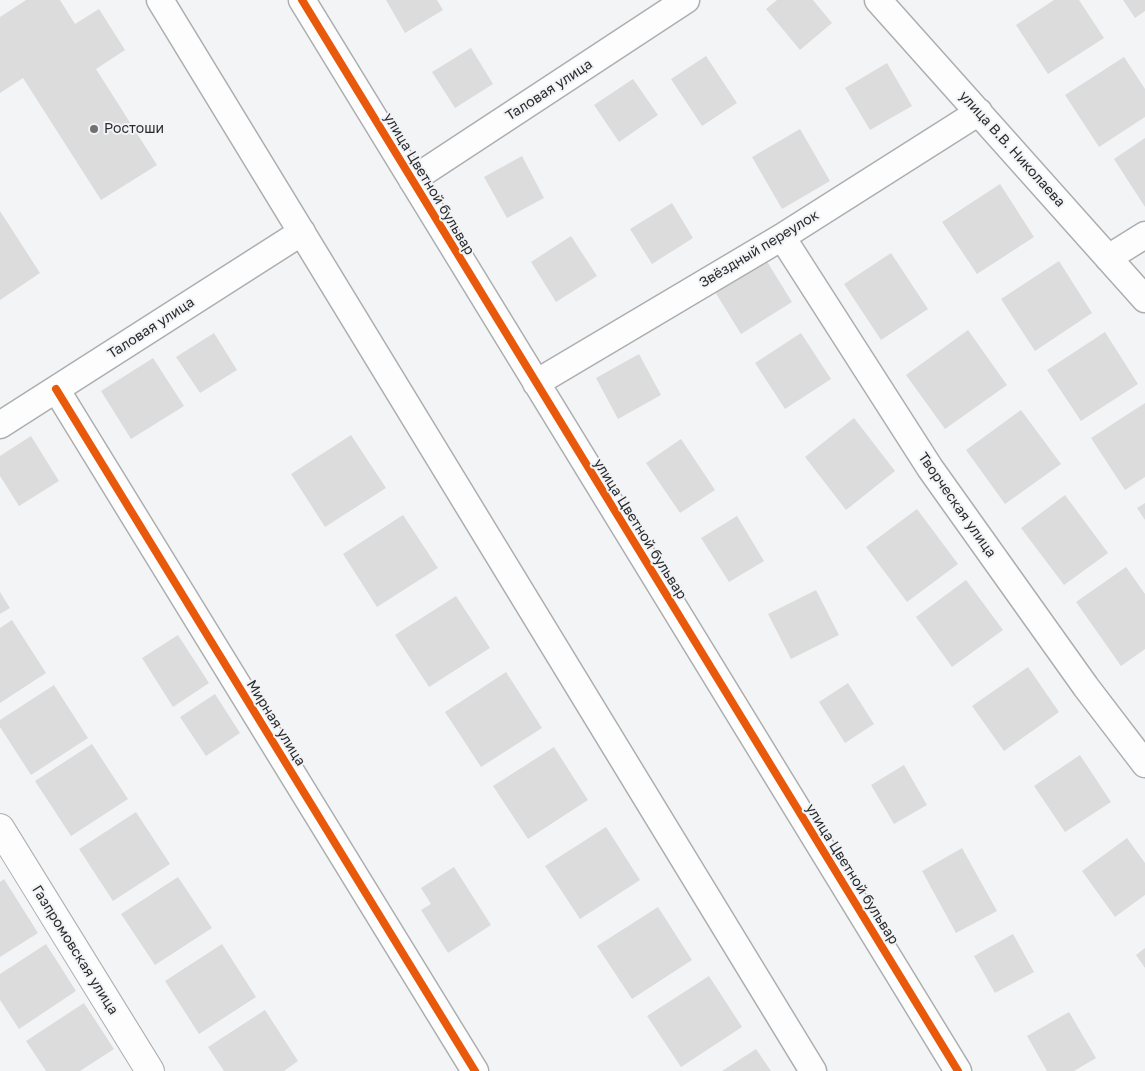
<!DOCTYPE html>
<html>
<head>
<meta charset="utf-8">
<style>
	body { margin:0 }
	canvas { display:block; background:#f3f4f5 }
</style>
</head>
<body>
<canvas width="1145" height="1071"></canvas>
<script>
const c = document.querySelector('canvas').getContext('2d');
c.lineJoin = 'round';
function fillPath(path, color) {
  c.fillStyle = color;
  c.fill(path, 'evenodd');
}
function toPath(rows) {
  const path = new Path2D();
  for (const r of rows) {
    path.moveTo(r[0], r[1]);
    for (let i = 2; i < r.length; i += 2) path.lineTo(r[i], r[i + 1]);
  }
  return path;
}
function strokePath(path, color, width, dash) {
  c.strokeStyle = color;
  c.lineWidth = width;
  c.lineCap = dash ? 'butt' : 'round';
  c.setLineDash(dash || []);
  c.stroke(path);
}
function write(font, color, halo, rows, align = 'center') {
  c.font = font + ' "Golos Text",sans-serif';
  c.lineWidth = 4;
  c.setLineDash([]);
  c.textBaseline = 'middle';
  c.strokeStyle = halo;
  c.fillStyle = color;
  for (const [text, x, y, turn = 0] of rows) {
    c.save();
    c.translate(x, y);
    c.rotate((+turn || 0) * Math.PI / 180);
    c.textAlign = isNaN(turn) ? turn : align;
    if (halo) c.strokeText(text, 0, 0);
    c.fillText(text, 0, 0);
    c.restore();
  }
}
fillPath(toPath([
	[26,0,60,0,75,24,99,9,125,50,96,69,157,165,101,200,23,78,0,93,0,17],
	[386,0,437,0,443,10,405,33],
	[777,0,813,0,832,23,800,50,766,9],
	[1054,0,1079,0,1104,38,1048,74,1016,25],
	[1123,0,1145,0,1145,11,1135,18],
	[471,48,493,84,455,108,432,72],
	[706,56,737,103,702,126,671,79],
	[1124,57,1145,89,1145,117,1099,147,1065,95],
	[887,63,912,106,870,130,845,88],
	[633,79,658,115,619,142,594,105],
	[800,129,830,181,782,209,752,157],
	[1145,138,1145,207,1114,159],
	[522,156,544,198,507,218,484,177],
	[1000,184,1034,237,977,274,942,222],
	[672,203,693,238,652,264,630,229],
	[0,211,40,273,0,300],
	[571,236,597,276,556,302,531,262],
	[891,253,928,309,881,340,844,284],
	[766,260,792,302,741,334,715,292],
	[1059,261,1092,313,1035,351,1001,299],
	[968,330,1007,385,945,429,906,375],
	[1105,332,1138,384,1081,421,1047,370],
	[214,333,237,370,200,393,176,357],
	[801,333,831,379,785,409,755,363],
	[639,354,661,395,618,419,596,378],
	[153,358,184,406,131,439,101,391],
	[1145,403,1145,477,1125,490,1091,438],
	[1021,410,1061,464,1005,504,966,450],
	[854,418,895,471,846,510,805,457],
	[351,435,386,488,325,527,291,474],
	[31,436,59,481,19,506,0,476,0,456],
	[681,439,715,490,680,513,646,463],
	[1065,495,1108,553,1064,585,1021,528],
	[1145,503,1145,520,1137,508],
	[917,509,958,564,907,602,866,547],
	[403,515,438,568,377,607,343,554],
	[737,516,764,561,729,582,701,538],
	[1126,567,1145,594,1145,649,1121,666,1076,602],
	[966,580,1003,630,952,667,916,617],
	[816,590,839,635,791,659,768,614],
	[0,592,10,608,0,614],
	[456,596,490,648,429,687,395,635],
	[12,620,46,673,0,703,0,628],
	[178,635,209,683,173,707,142,658],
	[1028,667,1059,712,1004,751,972,706],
	[506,672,542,728,481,767,445,712],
	[848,683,874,724,845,743,819,702],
	[54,685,88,738,31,775,0,727,0,720],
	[215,694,240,733,206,756,180,717],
	[92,744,128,799,71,836,35,781],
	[554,747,588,800,528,839,493,786],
	[1080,755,1111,802,1065,832,1034,786],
	[904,765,927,805,894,824,871,785],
	[136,812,170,864,113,901,79,849],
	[606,827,640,880,580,919,545,866],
	[1127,838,1145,863,1145,895,1115,917,1082,871],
	[962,848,997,911,956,933,922,871],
	[454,867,491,925,448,953,421,910,431,904,421,888],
	[178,877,212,928,155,965,121,914],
	[4,879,38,933,0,957,0,882],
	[658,907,692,960,632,999,597,946],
	[1013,934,1034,972,995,993,974,956],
	[46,944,76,991,19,1029,0,1000,0,974],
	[222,944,256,997,199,1034,165,981],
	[1145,948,1145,968,1136,955],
	[709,976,742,1027,681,1067,647,1016],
	[84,1003,114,1049,80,1071,46,1071,26,1041],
	[265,1010,298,1061,284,1071,224,1071,208,1047],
	[1069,1012,1096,1058,1074,1071,1047,1071,1027,1036],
	[756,1049,771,1071,722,1071]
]), '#dcdcdd');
const minor = toPath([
	[160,0,813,1071],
	[302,0,958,1071],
	[878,0,1145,299],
	[412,180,686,0],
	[782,237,930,468,1086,687,1145,764],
	[1108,258,1145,235],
	[536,383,782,237,979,112],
	[56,389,475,1071],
	[0,425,302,232]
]);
const major = toPath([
	[0,828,150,1071]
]);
strokePath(minor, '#adaeaf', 29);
strokePath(major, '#adaeaf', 30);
strokePath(minor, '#fdfdfe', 26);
strokePath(major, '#fdfdfe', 28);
strokePath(toPath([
	[302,0,958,1071],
	[56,389,475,1071]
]), '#e8590c', 8);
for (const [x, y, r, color] of [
	[94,129,5,"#707172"]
]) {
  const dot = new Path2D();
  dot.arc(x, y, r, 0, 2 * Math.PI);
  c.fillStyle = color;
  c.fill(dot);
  strokePath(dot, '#f2f3f6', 2);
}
write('14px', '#2a2b2c', '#f2f3f6', [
	["Таловая улица",549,90,-33],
	["улица В.В. Николаева",1012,149,48],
	["улица Цветной бульвар",429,184,59],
	["Звёздный переулок",759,249,-31],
	["Таловая улица",151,328,-33],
	["Творческая улица",957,505,55],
	["улица Цветной бульвар",640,529,58],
	["Мирная улица",276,723,58],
	["улица Цветной бульвар",852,874,58],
	["Газпромовская улица",75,950,58]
]);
write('14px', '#2a2b2c', '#f2f3f6', [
	["Ростоши",104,129]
], 'left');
</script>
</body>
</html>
